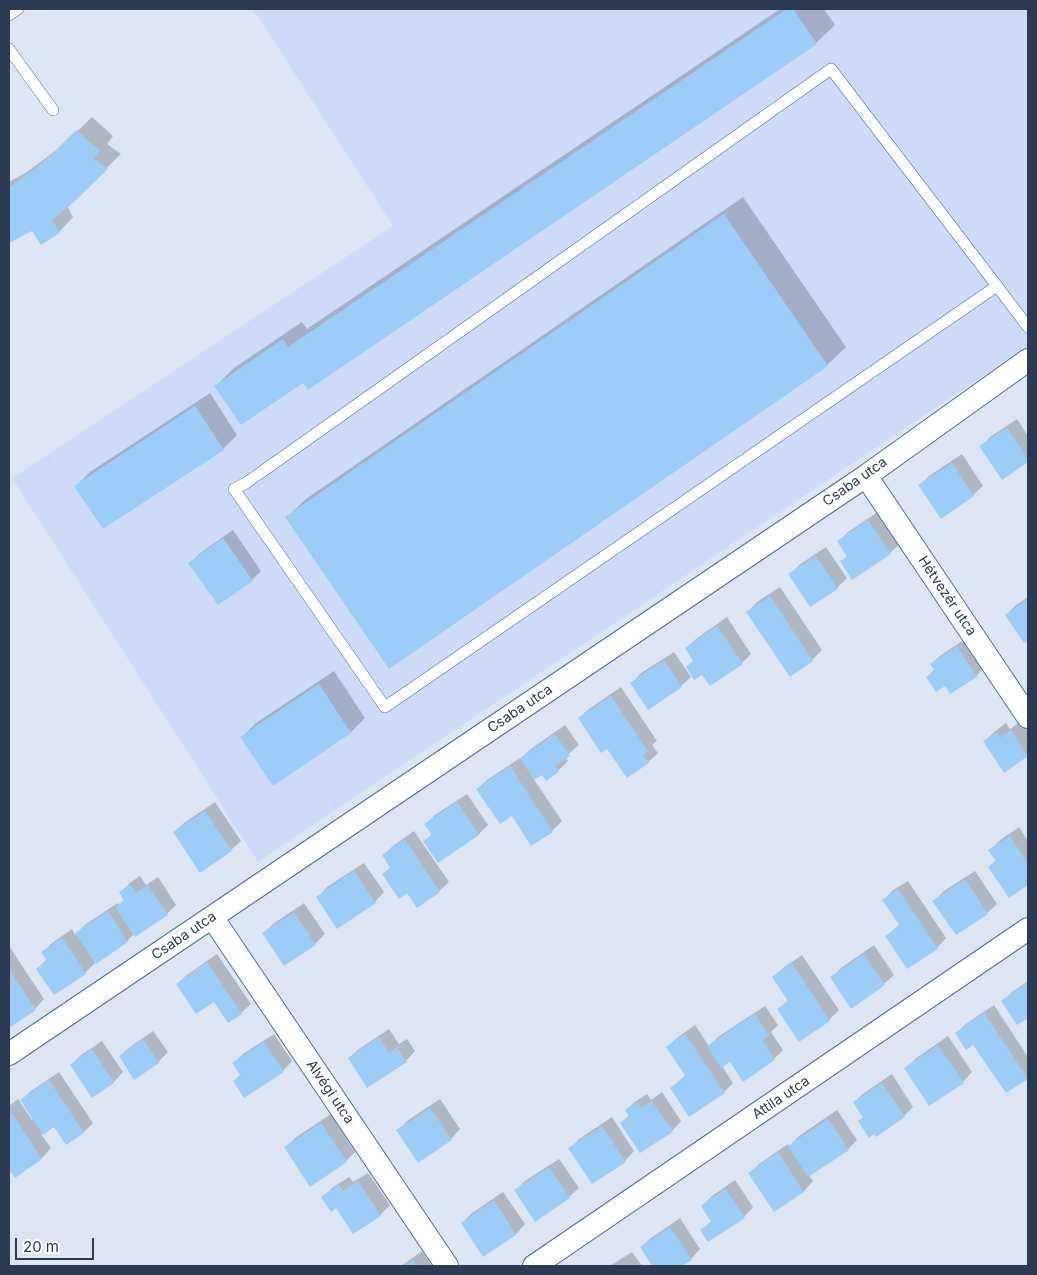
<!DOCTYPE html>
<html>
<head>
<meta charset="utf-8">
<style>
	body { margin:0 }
	#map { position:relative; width:1037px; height:1275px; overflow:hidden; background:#dee5f2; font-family:Inter,sans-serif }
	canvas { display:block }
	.frame { position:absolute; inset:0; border:10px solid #2d3a54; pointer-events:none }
	.scale { position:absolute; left:15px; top:1238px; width:79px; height:22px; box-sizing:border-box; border:2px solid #2d3a54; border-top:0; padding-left:6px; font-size:15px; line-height:18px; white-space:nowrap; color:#2d3a54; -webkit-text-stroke:4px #fff; paint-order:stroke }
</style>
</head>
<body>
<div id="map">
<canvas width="1037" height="1275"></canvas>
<div class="frame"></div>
<div class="scale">20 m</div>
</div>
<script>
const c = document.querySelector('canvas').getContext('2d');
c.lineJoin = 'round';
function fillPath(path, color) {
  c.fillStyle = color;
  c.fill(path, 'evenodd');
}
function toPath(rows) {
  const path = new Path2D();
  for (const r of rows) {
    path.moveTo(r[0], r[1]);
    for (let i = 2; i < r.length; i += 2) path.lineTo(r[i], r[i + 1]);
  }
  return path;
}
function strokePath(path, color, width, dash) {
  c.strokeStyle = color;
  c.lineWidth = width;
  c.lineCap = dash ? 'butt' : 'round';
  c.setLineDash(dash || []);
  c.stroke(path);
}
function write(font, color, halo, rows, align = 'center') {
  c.font = font + ' Inter,sans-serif';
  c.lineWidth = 5;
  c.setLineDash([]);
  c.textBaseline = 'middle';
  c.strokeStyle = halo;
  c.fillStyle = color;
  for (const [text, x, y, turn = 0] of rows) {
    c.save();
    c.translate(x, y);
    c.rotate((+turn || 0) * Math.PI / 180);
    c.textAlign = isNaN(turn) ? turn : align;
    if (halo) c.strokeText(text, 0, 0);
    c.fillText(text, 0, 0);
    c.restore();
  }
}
fillPath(toPath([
	[253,9,1028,9,1028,346,258,862,12,478,393,226]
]), '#cddbf9');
fillPath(toPath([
	[780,9,824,9,835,25,816,43,303,381,216,386,234,368,302,322,307,329],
	[92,117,113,136,107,144,121,154,67,206,73,217,59,232,33,229,9,241,9,182,27,172,63,145],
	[743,197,846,347,827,365,287,517,306,499],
	[210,393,237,435,223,449,76,486,90,472],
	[1017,419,1028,436,1028,461,1002,478,981,447,990,437],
	[962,454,983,486,973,495,920,485,929,476],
	[878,512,900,544,890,553,842,561,848,555,839,541,848,532],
	[233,530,261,571,252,580,190,563,199,554],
	[826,547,847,578,837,588,811,606,790,575,799,565],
	[780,587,822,650,812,660,790,675,748,612,757,602],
	[1028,597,1028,639,1024,642,1006,615,1016,605],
	[727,617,751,654,742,663,694,660,686,648,696,639],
	[967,638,986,666,976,676,951,693,945,684,927,677,935,669,931,664,941,655],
	[674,652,691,677,681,686,632,683,641,673],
	[334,671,365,718,351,732,273,784,242,737,256,723],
	[621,687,657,741,652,745,658,753,648,762,579,718,589,709],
	[1021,721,1028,732,1028,755,1004,771,985,741,994,732,1006,723,1010,729],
	[565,725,579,745,565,757,568,761,558,771,546,779,542,773,533,778,562,821,552,831,532,844,512,815,477,789,487,780,520,758,520,759,531,749],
	[467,794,488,825,478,835,425,841,432,834,426,824,435,815],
	[215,802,241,841,231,850,174,832,184,823],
	[1019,827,1028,841,1028,883,1009,896,989,867,996,860,990,850,999,841],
	[414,831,449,882,439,891,407,891,384,874,391,867,383,855,393,846],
	[364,863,384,892,375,902,318,897,327,887],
	[975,871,997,904,987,913,934,901,944,891],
	[140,876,146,885,158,877,176,905,167,914,134,934,127,941,96,962,85,973,37,969,47,959,43,952,52,943,72,929,75,935,86,924,118,903,119,905,125,899,120,893,130,883],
	[908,881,946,938,937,948,887,936,900,924,884,900,893,890],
	[304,903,325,934,315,944,263,934,273,924],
	[874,945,894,975,884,984,832,977,841,968],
	[9,946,44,999,35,1009,9,1026],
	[217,954,251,1004,241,1013,214,1000,177,984,187,975],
	[802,955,839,1010,829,1020,799,1040,779,1009,788,1000,773,977,783,968],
	[1028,981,1028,1017,1018,1024,1003,1001,1012,992],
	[994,1005,1028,1057,1028,1076,1027,1078,956,1033,966,1024],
	[765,1006,778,1025,771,1032,783,1050,774,1059,730,1060,722,1066,733,1083,724,1092,671,1088,686,1075,667,1047,677,1038,695,1025,709,1046,718,1037],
	[389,1029,399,1044,407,1039,415,1051,406,1061,349,1058,359,1049],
	[153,1031,168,1052,158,1062,135,1078,120,1056,130,1047],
	[274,1034,292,1061,283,1071,234,1081,241,1074,234,1063,243,1054],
	[948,1036,972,1072,963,1082,905,1069,915,1059],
	[102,1041,123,1072,114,1082,92,1096,71,1065,81,1055],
	[59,1072,93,1123,84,1132,67,1143,54,1125,41,1134,51,1148,42,1158,15,1176,9,1167,9,1106,18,1099,32,1120,34,1118,22,1100,31,1091],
	[892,1074,913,1107,904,1116,859,1121,864,1116,854,1102,864,1093],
	[662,1092,681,1121,672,1131,622,1123,629,1115,626,1110,636,1101,647,1094,651,1100],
	[440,1099,460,1129,451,1139,398,1131,407,1121],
	[837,1110,857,1140,848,1149,809,1175,813,1181,804,1191,775,1210,750,1173,759,1164,788,1144,789,1146,799,1136],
	[331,1114,355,1152,346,1161,286,1148,295,1138],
	[612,1117,634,1151,625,1161,570,1149,579,1139],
	[559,1159,579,1188,569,1197,516,1190,525,1181],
	[368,1173,390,1205,380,1215,336,1207,323,1197,332,1188,349,1177,353,1182],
	[735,1180,753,1207,744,1217,702,1230,712,1220,702,1206,712,1196],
	[503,1192,525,1224,516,1234,484,1255,462,1223,472,1213],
	[680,1218,700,1249,691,1259,679,1266,654,1266,641,1247,651,1238],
	[422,1251,432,1266,401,1266],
	[632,1252,642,1266,610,1266]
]), '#0003');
fillPath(toPath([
	[787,9,793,9,817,44,308,390,303,383,241,425,214,386,283,339,288,347],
	[76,130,100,151,94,159,108,169,74,202,52,220,60,233,41,245,32,231,9,243,9,188,47,159],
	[724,214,828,366,389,669,285,517],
	[195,406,224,450,103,529,74,486],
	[1007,428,1028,459,1028,462,1002,480,979,446],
	[952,463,974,496,941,519,918,485],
	[868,520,891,554,852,580,840,561,847,557,837,541],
	[223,538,253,581,218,605,188,563],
	[816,556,838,589,810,607,788,574],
	[770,596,813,661,790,677,746,612],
	[1028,599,1028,641,1024,643,1005,615],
	[717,626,743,664,710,686,702,675,694,680,686,667,693,661,685,648],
	[957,646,977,677,950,694,945,686,936,692,926,677,935,671,930,664],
	[664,660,682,687,648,710,630,683],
	[319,684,351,733,273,786,240,737],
	[611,696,648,751,643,755,649,763,627,778,607,749,601,753,578,718],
	[1011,730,1028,756,1004,773,983,741,997,732,1000,738],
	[555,734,570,756,555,766,559,772,546,781,542,775,534,780,520,758],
	[510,766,553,832,531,846,512,816,500,824,476,789],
	[457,802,479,835,438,863,423,841,432,835,424,824],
	[205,811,232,851,200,873,173,832],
	[1010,836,1028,864,1028,885,1009,898,988,867,996,861,988,850],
	[405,839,440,892,417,908,407,893,399,899,382,874,390,868,382,855],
	[354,871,376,903,337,929,316,897],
	[965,879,988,914,956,935,932,901],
	[130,884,136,893,148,885,168,915,135,937,115,907,124,901,119,892],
	[898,889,938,949,907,969,885,936,900,926,882,900],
	[108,911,128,942,96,964,75,933],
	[294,912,316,945,284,966,262,933],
	[62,938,86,974,54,995,36,969,47,961,41,952],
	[864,954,885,985,851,1009,830,977],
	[207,962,242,1014,228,1023,214,1002,196,1014,176,984],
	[792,963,830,1021,799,1042,777,1009,788,1001,772,977],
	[9,969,36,1010,9,1028],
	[1028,982,1028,1018,1017,1025,1001,1001],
	[984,1013,1028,1079,1006,1093,973,1045,966,1050,955,1033],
	[755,1014,769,1036,762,1040,775,1060,743,1082,730,1062,721,1068,707,1046],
	[685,1034,725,1093,689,1117,670,1088,686,1077,666,1047],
	[379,1037,389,1053,397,1047,407,1062,367,1088,348,1058],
	[143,1039,159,1063,134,1080,119,1056],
	[264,1042,284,1072,244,1098,233,1081,241,1076,232,1063],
	[938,1045,964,1083,929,1106,904,1068],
	[92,1049,114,1083,92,1098,70,1065],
	[49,1080,84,1133,66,1145,54,1127,43,1135,20,1100],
	[882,1083,905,1117,876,1137,874,1134,869,1138,858,1121,863,1118,853,1102],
	[652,1101,673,1132,640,1153,620,1123,629,1116,625,1110,637,1102,641,1108],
	[430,1108,452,1140,418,1163,396,1130],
	[9,1109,42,1159,15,1178,9,1169],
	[828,1119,849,1150,808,1177,788,1146],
	[321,1123,347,1162,310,1187,284,1147],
	[602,1126,626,1162,592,1184,568,1148],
	[778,1152,804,1192,774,1212,748,1173],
	[549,1167,570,1198,535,1222,514,1190],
	[358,1181,381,1216,353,1234,336,1208,331,1212,321,1197,339,1185,343,1191],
	[725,1189,745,1218,708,1242,700,1230,711,1222,701,1206],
	[494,1200,516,1235,483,1257,461,1223],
	[670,1227,692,1260,682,1266,652,1266,640,1247],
	[413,1260,417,1266,403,1266]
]), '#9bcdf7');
const service = toPath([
	[9,15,18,9],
	[9,49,53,110],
	[997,286,385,707,234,489,246,483,831,69,997,286,1028,327]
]);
const minor = toPath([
	[866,476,1028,717],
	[212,917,447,1266],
	[9,1054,866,476,1028,360],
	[534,1266,1028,929]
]);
strokePath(service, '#4f6ba5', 12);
strokePath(minor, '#4f6ba5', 24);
strokePath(service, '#fff', 11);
strokePath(minor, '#fff', 22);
write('14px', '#2d3a54', '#fff', [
	["Csaba utca",855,482,-35],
	["Hétvezér utca",947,596,56],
	["Csaba utca",520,709,-34],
	["Csaba utca",184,936,-34],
	["Alvégi utca",330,1092,56],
	["Attila utca",781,1098,-34]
]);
</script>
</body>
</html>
